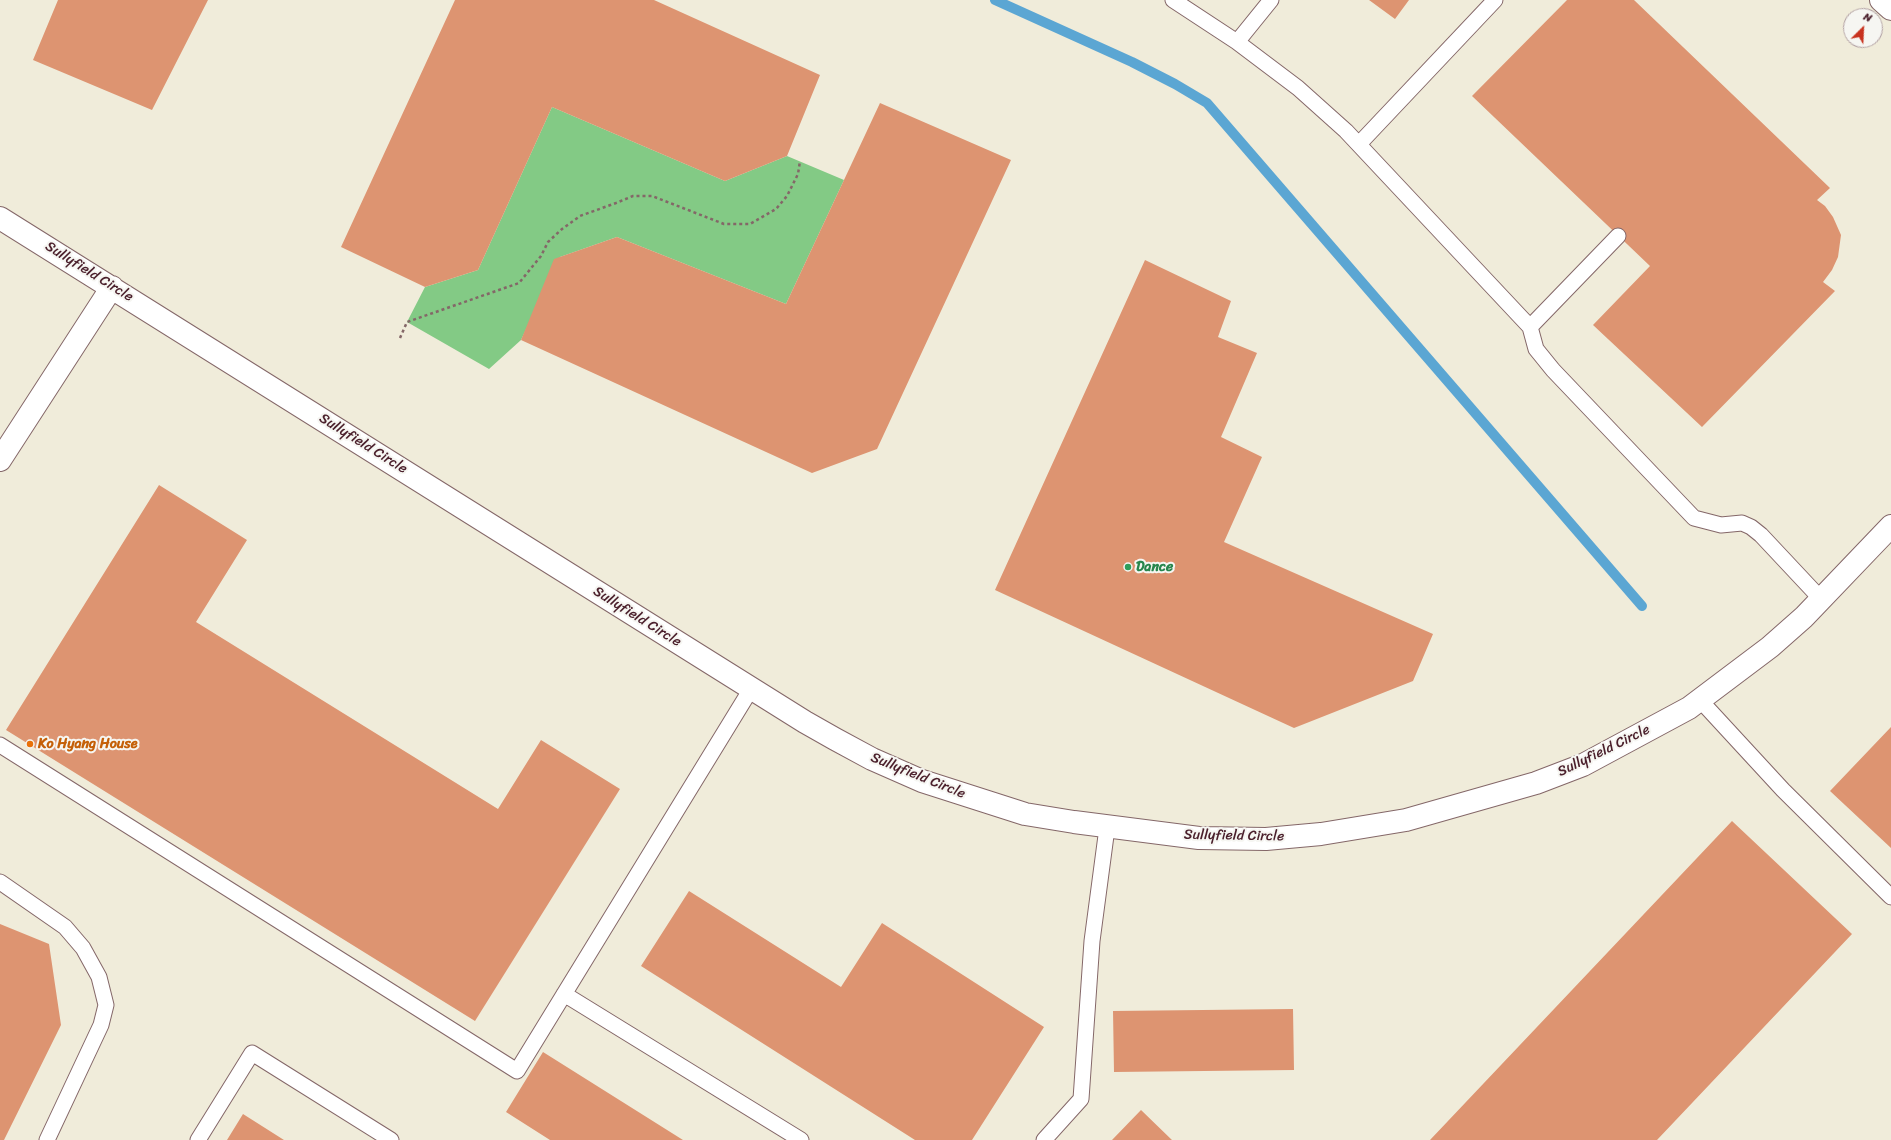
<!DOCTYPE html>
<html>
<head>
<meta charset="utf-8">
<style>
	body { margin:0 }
	#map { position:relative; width:1891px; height:1140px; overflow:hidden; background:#f0ecda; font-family:Sriracha,sans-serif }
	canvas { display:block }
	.north { position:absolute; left:1843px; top:8px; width:40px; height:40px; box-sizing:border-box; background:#f6f6f2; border:1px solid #b1a0a2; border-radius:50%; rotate:24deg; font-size:11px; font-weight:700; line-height:16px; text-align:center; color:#4a1f2b }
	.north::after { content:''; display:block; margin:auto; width:14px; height:18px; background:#c8321e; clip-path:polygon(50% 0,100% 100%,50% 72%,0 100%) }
</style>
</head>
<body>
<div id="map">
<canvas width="1891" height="1140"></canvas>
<div class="north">N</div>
</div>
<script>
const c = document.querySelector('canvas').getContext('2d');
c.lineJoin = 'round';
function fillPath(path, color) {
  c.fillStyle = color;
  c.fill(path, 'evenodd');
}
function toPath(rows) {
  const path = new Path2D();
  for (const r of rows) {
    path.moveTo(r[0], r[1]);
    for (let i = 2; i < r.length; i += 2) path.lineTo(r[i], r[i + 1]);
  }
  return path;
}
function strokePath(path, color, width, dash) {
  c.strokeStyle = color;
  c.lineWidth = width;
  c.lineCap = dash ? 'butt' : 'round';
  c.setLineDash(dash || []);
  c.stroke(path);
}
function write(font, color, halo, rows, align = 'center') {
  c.font = font + ' Sriracha,sans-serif';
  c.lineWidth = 4;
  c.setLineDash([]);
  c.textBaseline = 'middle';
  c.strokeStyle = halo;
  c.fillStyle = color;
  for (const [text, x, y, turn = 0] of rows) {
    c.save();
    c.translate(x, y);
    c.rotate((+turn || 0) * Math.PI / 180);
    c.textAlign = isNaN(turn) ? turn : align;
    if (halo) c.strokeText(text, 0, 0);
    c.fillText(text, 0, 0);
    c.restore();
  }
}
fillPath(toPath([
	[552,107,725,181,787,156,844,180,786,304,617,237,560,257,521,340,489,369,407,322,425,287,478,270]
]), '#83ca85');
strokePath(toPath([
	[995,0,1132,62,1175,84,1207,103,1642,606]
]), '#5ba6d3', 10);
fillPath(toPath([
	[58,0,208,0,152,110,33,60],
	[455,0,654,0,820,75,787,156,725,181,552,107,478,270,425,287,341,247],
	[1369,0,1409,0,1395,19],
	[1567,0,1634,0,1830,188,1817,200,1825,206,1833,217,1841,235,1838,257,1832,270,1823,282,1835,291,1702,427,1593,325,1650,266,1472,96],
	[880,103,1011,160,877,449,812,473,521,340,554,259,617,237,786,304],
	[1145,260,1231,301,1218,337,1257,353,1221,437,1262,457,1224,542,1433,634,1413,681,1294,728,995,590],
	[159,485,247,540,196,622,498,809,541,740,620,789,475,1021,6,730],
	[1891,727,1891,848,1830,791],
	[1732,821,1852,934,1657,1140,1430,1140],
	[689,891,841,987,882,923,1044,1027,972,1140,915,1140,641,966],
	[0,924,49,944,61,1025,4,1140,0,1140],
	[1293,1009,1294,1070,1114,1072,1113,1011],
	[543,1052,683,1140,550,1140,506,1112],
	[1141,1110,1172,1140,1112,1140],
	[243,1114,284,1140,227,1140]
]), '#dd9471');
const service = toPath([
	[1173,0,1237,42,1298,88,1346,131,1530,327,1536,349,1553,370,1694,518,1721,525,1742,523,1751,527,1761,535,1821,599],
	[1237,42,1271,0],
	[1359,144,1495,0],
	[1530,327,1618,236],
	[1700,700,1783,790,1891,897],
	[0,745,517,1071,751,689],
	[0,882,65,927,83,948,99,977,106,1005,101,1025,47,1140],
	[564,994,801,1140],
	[198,1140,252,1053,391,1140],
	[1044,1140,1081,1099,1092,941,1107,828]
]);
const minor = toPath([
	[1881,0,1891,9]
]);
const tertiary = toPath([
	[0,218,805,722,835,739,872,759,922,781,1025,814,1074,822,1199,838,1266,839,1321,834,1406,820,1536,783,1583,765,1689,708,1770,647,1804,617,1891,526],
	[0,460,112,287]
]);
strokePath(service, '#846768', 17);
strokePath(minor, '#846768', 24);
strokePath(tertiary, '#846768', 24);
strokePath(toPath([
	[400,338,407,322,519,283,541,256,548,242,562,229,580,216,616,203,633,196,652,196,724,224,750,224,776,209,787,196,798,174,800,161]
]), '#846768', 2.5, [3, 3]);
strokePath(service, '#fff', 15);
strokePath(minor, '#fff', 22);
strokePath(tertiary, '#fff', 22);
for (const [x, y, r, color] of [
	[1128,567,4,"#2e9e5b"],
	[30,744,4,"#e8710a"]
]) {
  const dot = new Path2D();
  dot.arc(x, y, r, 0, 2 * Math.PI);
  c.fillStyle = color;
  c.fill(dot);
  strokePath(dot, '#f6f6f2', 1.5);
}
write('14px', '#4a1f2b', '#f6f6f2', [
	["Sullyfield Circle",89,272,32],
	["Sullyfield Circle",363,444,32],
	["Sullyfield Circle",637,617,32],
	["Sullyfield Circle",1604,751,-26],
	["Sullyfield Circle",918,776,22],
	["Sullyfield Circle",1234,836,1]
]);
write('bold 14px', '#27864d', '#f6f6f2', [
	["Dance",1136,567]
], 'left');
write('bold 14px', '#c56008', '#f6f6f2', [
	["Ko Hyang House",38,744]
], 'left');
</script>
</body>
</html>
